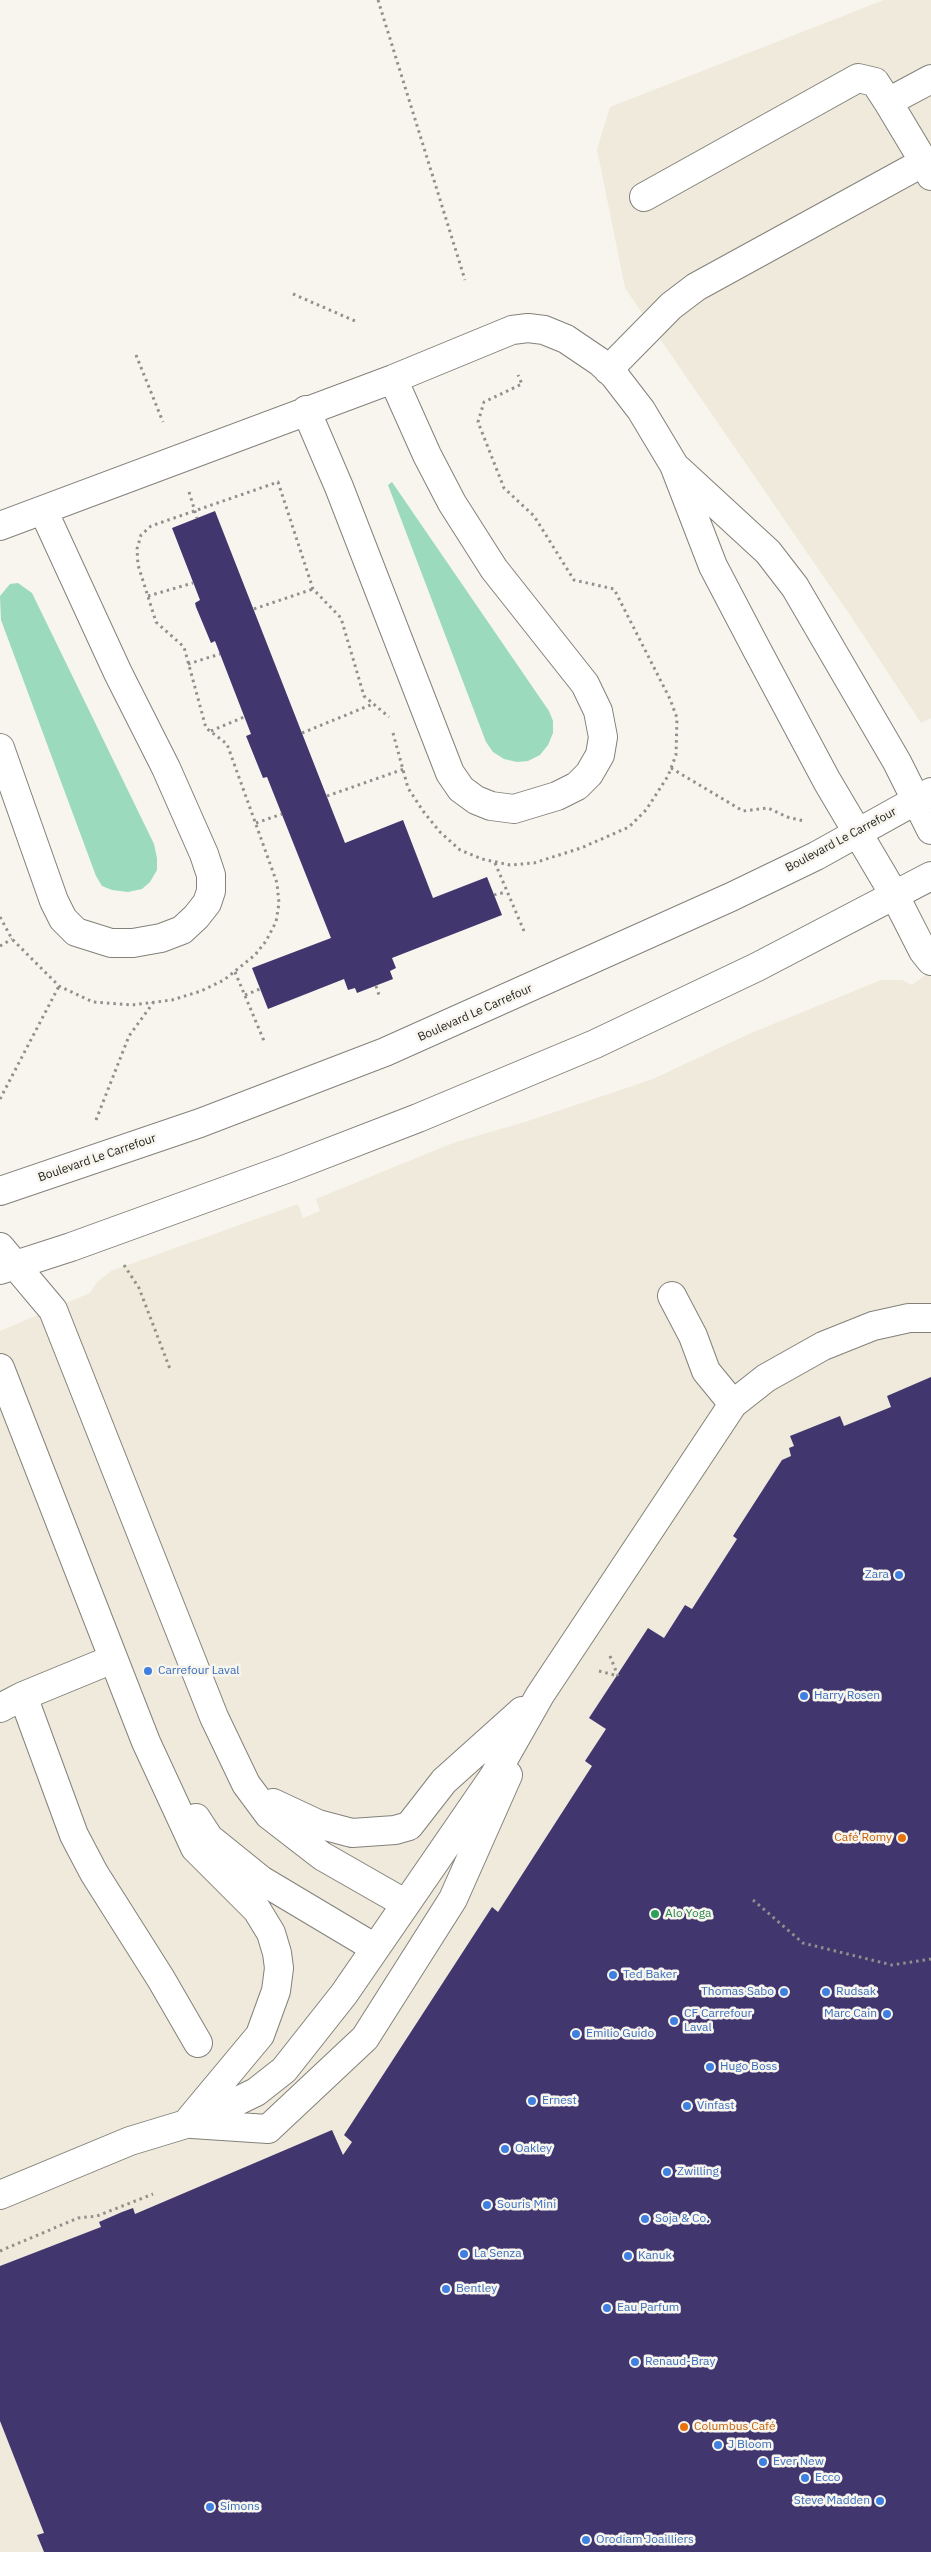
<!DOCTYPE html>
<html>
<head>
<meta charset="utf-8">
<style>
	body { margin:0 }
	canvas { display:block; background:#f7f5ed }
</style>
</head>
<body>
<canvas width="931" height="2552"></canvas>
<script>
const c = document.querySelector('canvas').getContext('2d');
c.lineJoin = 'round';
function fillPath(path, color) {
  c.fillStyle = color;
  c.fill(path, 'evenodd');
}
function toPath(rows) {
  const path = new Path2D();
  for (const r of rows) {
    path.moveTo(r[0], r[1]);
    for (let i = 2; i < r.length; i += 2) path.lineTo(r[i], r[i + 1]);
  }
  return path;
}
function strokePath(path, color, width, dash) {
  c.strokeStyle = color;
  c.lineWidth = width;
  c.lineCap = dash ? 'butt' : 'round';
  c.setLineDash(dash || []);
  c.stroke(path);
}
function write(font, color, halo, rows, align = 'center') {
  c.font = font + ' "IBM Plex Sans",sans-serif';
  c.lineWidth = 5;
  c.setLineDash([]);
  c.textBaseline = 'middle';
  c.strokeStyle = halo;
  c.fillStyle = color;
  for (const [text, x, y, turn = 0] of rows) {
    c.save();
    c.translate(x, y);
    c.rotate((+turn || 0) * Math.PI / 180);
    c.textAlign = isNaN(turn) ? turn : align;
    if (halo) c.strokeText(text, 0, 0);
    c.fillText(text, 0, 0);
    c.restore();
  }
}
fillPath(toPath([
	[884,0,931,0,931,718,921,723,850,615,625,288,597,149,610,107],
	[931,971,931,2552,0,2552,0,1331,90,1293,97,1282,111,1271,298,1204,303,1218,320,1211,316,1199,453,1143,528,1121,653,1079,749,1034,881,980,902,980,912,985]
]), '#efeadb');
fillPath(toPath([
	[392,482,549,711,553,721,553,733,548,745,540,755,528,761,517,762,504,759,493,752,486,742,388,485],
	[18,583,32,593,154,844,157,858,157,870,150,882,142,889,128,892,112,890,102,886,96,876,1,620,0,596,10,584]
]), '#9cdabe');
fillPath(toPath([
	[215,511,345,843,403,820,433,898,487,877,502,915,392,958,396,968,390,971,393,979,357,993,355,988,348,990,344,979,268,1009,252,968,331,938,267,777,263,778,246,736,251,734,215,641,211,643,196,607,195,603,200,600,172,528],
	[931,1377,931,2552,44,2552,37,2535,44,2533,0,2421,0,2266,101,2227,99,2222,122,2212,133,2208,135,2214,332,2130,343,2155,352,2142,344,2135,492,1907,498,1912,592,1766,585,1761,606,1729,589,1718,648,1628,664,1638,685,1605,692,1609,737,1539,733,1536,782,1460,791,1456,789,1448,794,1446,790,1436,840,1416,844,1426,891,1407,887,1396]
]), '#42366f');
const minor = toPath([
	[924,162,888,102,931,79],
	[644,197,858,78,875,82,888,102],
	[608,370,671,306,696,287,924,162,931,176],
	[306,410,339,487,450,773,461,789,476,800,491,806,514,809,557,796,577,786,589,774,600,755,603,737,598,711,585,684,494,569,452,503,427,455,393,379],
	[679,470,768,552,795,587,897,762,931,830],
	[0,526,393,379,512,330,528,328,544,330,566,339,600,362,614,375,641,410,674,465,713,566,756,648,827,781,895,896,923,951,931,961],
	[0,748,54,901,63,919,76,932,111,943,133,943,161,938,182,930,196,917,207,903,211,891,211,875,204,854,166,768,118,673,43,510],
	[0,1191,200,1123,385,1052,731,897,816,856,931,792],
	[0,1247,53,1310,214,1717,246,1784,269,1815,322,1856,406,1904],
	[0,1270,71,1247,286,1169,418,1118,595,1044,757,967,931,876],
	[672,1296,693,1336,706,1371,733,1404],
	[0,1368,146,1742,195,1848,257,1910,271,1933,277,1953,279,1968,276,1991,260,2035,190,2119],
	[23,1696,74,1835,94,1873,161,1979,198,2043],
	[0,1708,23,1696,113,1659],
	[273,1803,318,1824,352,1833,395,1830,409,1826,444,1781,522,1711],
	[196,1818,209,1838,261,1880,375,1948],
	[192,2124,268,2129,365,2038,453,1899,508,1775],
	[0,2195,130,2141,186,2124,217,2111,256,2092,284,2070,344,1994,494,1776,540,1695,733,1404,766,1378,823,1346,873,1326,909,1318,931,1318]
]);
strokePath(minor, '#83817a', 30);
strokePath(toPath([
	[378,0,465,280],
	[293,294,355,321],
	[136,355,163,422],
	[189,492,197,518],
	[148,596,193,583],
	[254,609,313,589],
	[188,664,220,654],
	[211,731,244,717],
	[302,733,373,704],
	[393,733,408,788,423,811,440,832,460,850,482,859,510,865,534,863,581,848,629,827,646,810,668,776,676,755,677,718,670,699,614,589,574,580,534,516,504,488,478,422,484,402,522,384,518,375],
	[671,768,743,811,768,808,787,817,804,821],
	[327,796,404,769],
	[256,823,282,814],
	[495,863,524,931],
	[494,895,506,892],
	[0,917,12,939,59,986,93,1002,132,1005,172,1000,201,991,224,980,255,955,266,941,276,922,279,903,277,883,227,744,206,728,184,647,156,622,138,565,137,549,141,535,151,526,278,482,313,589,341,618,364,696,389,717],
	[0,946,12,939],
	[235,972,264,1041],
	[376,986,379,995],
	[245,995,260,989],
	[0,1099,59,986],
	[96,1120,129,1036,153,1003],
	[124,1265,139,1288,170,1369],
	[610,1656,618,1676],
	[599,1671,618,1676],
	[753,1900,803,1943,892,1965,931,1959],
	[0,2251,78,2218,97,2216,153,2194]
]), '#92908a', 3, [2.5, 4]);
strokePath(minor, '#fff', 28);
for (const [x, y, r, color] of [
	[899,1575,5,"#3f7fe0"],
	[148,1671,5,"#3f7fe0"],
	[804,1696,5,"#3f7fe0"],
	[902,1838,5,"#e8710a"],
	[655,1914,5,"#2e9e5b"],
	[613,1975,5,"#3f7fe0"],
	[784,1992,5,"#3f7fe0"],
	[826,1992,5,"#3f7fe0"],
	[887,2014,5,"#3f7fe0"],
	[674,2021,5,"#3f7fe0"],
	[576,2034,5,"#3f7fe0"],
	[710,2067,5,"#3f7fe0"],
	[532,2101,5,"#3f7fe0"],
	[687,2106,5,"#3f7fe0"],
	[505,2149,5,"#3f7fe0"],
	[667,2172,5,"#3f7fe0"],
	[487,2205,5,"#3f7fe0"],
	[645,2219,5,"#3f7fe0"],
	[464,2254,5,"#3f7fe0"],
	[628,2256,5,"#3f7fe0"],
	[446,2289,5,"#3f7fe0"],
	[607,2308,5,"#3f7fe0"],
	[635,2362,5,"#3f7fe0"],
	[684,2427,5,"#e8710a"],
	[718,2445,5,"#3f7fe0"],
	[763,2462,5,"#3f7fe0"],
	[805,2478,5,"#3f7fe0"],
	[880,2501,5,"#3f7fe0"],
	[210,2507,5,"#3f7fe0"],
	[586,2540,5,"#3f7fe0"]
]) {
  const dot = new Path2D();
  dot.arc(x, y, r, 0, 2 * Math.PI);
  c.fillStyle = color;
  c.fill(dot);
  strokePath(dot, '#f7f5ed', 2);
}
write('12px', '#201f1c', '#f7f5ed', [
	["Boulevard Le Carrefour",841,840,-28],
	["Boulevard Le Carrefour",475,1013,-24],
	["Boulevard Le Carrefour",97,1158,-19]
]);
write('12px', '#366cbe', '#f7f5ed', [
	["Zara",889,1575,"right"],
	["Carrefour Laval",158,1671],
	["Harry Rosen",814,1696],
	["Ted Baker",623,1975],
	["Thomas Sabo",774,1992,"right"],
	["Rudsak",836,1992],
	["CF Carrefour",684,2014],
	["Laval",684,2028],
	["Marc Cain",877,2014,"right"],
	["Emilio Guido",586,2034],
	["Hugo Boss",720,2067],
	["Ernest",542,2101],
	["Vinfast",697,2106],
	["Oakley",515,2149],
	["Zwilling",677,2172],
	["Souris Mini",497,2205],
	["Soja & Co.",655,2219],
	["La Senza",474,2254],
	["Kanuk",638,2256],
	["Bentley",456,2289],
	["Eau Parfum",617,2308],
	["Renaud-Bray",645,2362],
	["J Bloom",728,2445],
	["Ever New",773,2462],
	["Ecco",815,2478],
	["Steve Madden",870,2501,"right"],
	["Simons",220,2507],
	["Orodiam Joailliers",596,2540]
], 'left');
write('12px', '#c56008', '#f7f5ed', [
	["Café Romy",892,1838],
	["Columbus Café",694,2427,"left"]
], 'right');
write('12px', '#27864d', '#f7f5ed', [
	["Alo Yoga",665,1914]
], 'left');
</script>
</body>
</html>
